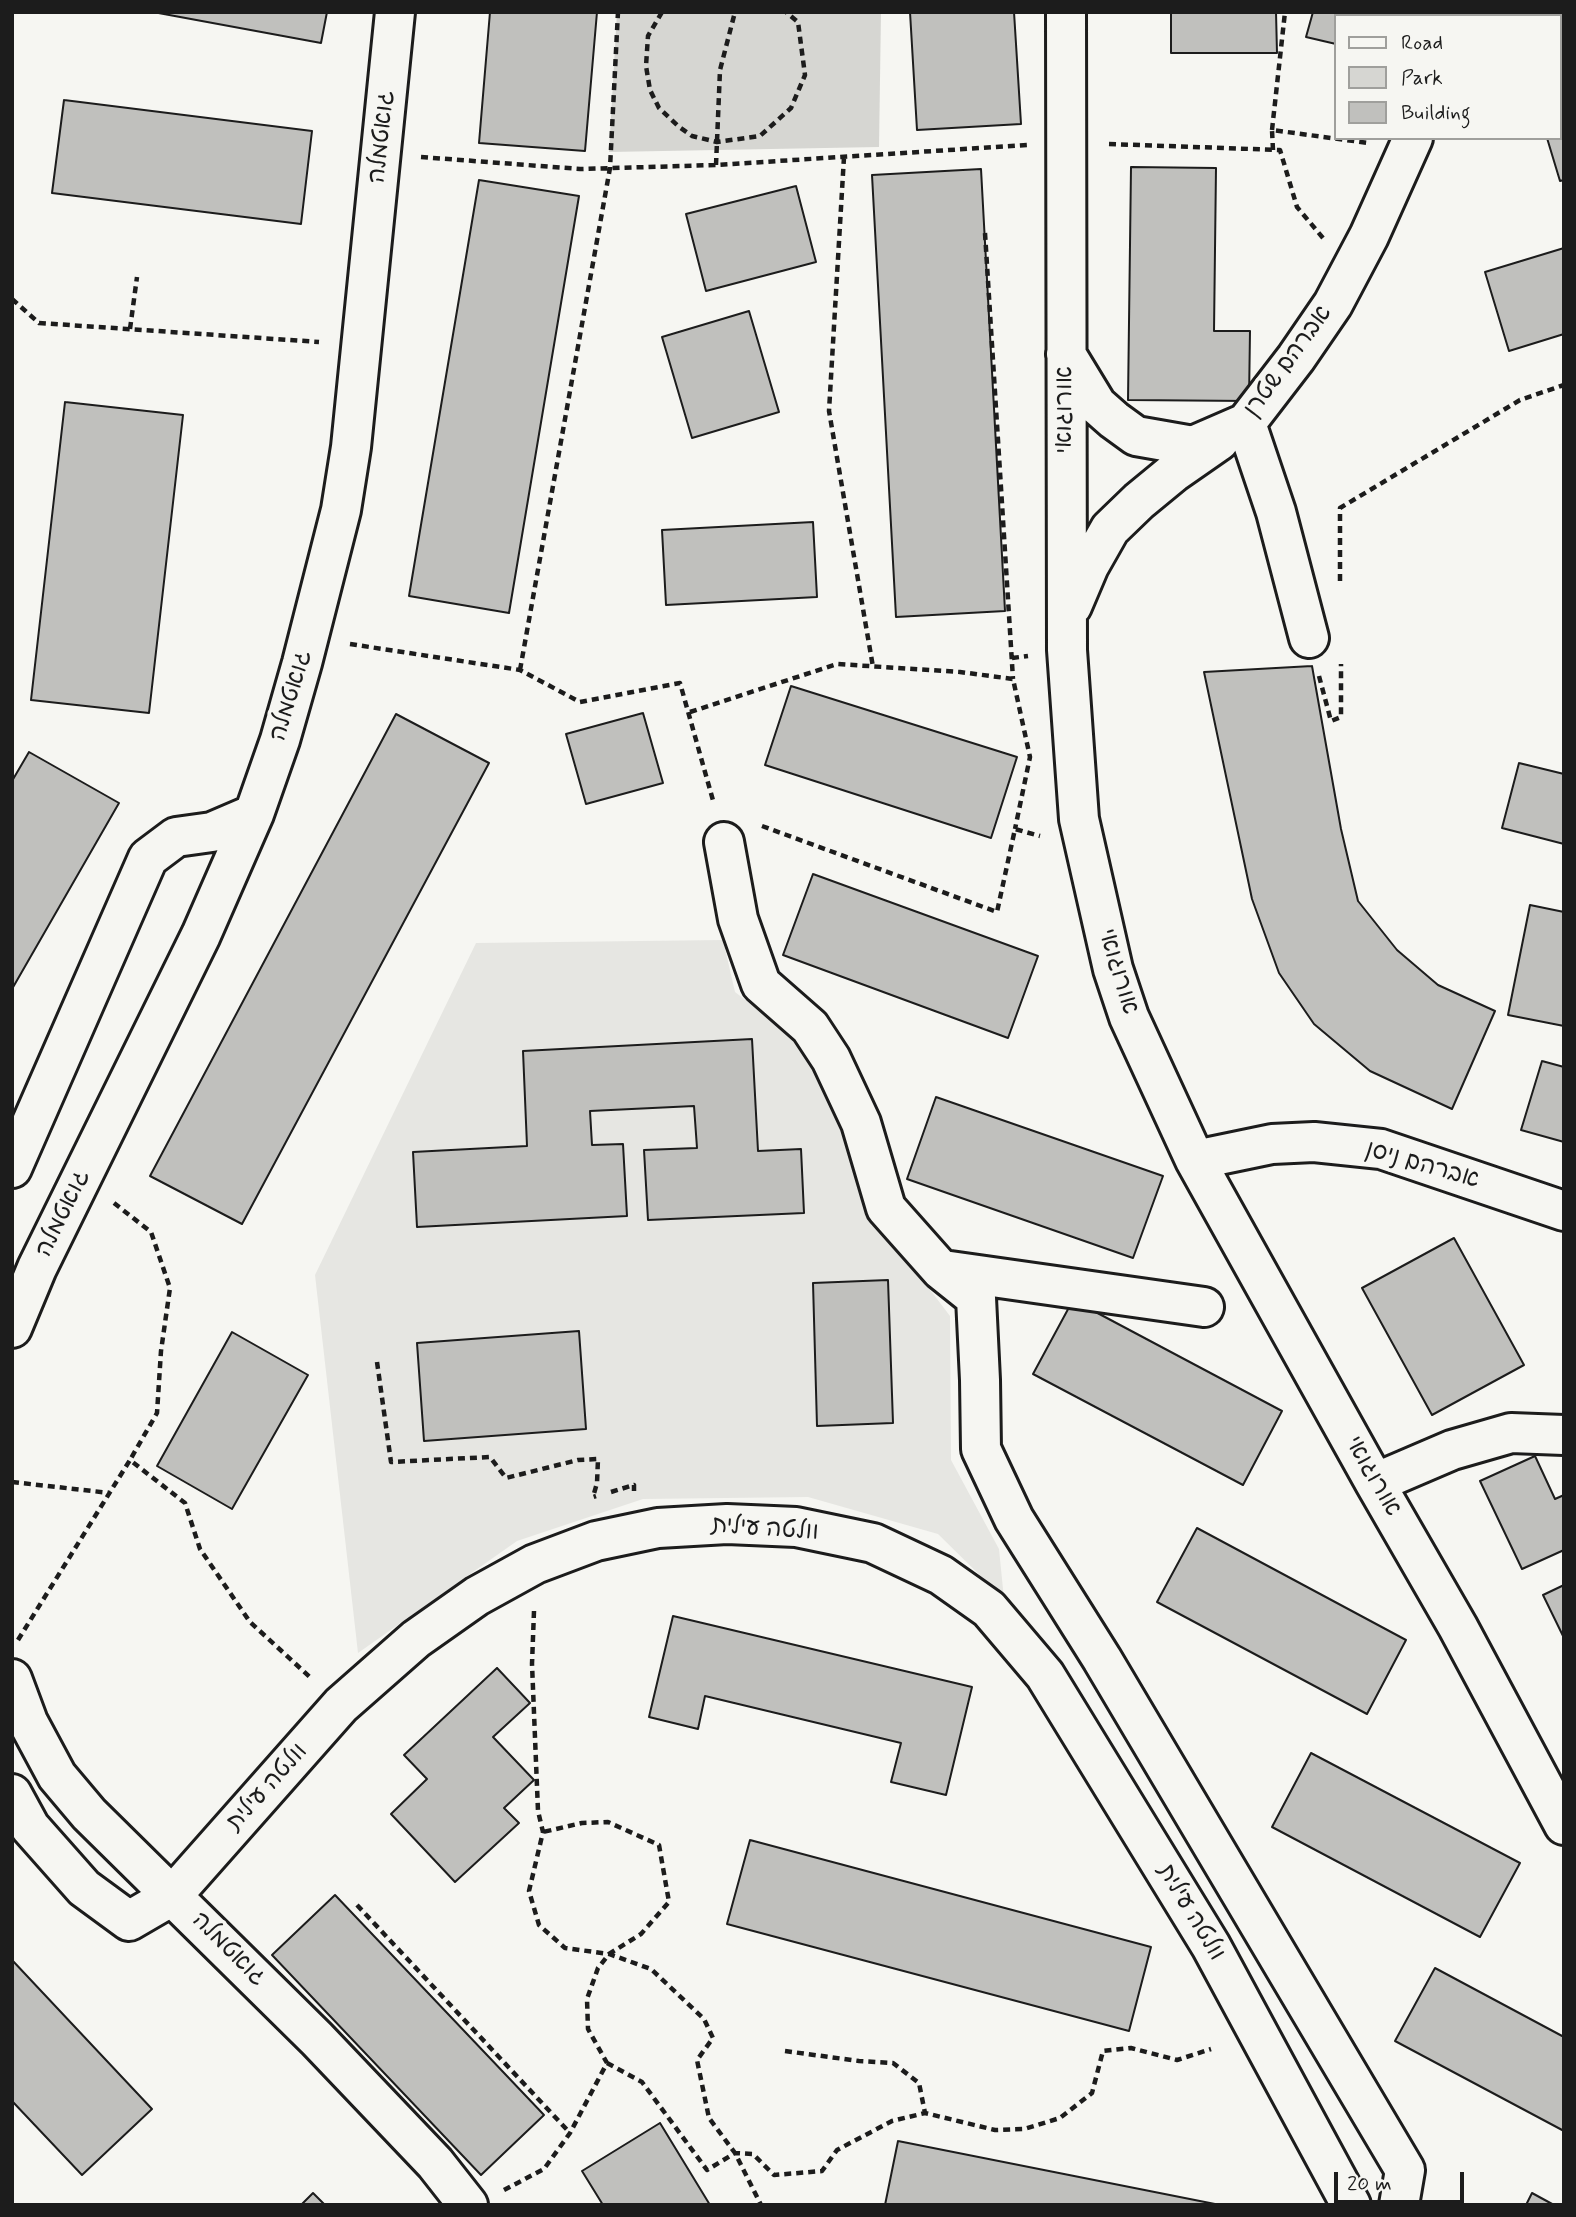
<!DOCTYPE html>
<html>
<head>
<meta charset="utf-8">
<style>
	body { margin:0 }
	#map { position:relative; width:1576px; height:2217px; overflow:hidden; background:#f6f6f2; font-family:Mynerve,sans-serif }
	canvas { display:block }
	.frame { position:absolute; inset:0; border:14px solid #1c1c1c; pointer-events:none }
	.legend { position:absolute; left:1334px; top:14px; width:228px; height:126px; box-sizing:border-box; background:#f6f6f2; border:2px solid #9f9f9c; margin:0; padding:9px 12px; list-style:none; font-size:21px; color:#1c1c1c }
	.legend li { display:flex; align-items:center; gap:14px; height:35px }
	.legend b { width:35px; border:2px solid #9f9f9c }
	.scale { position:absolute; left:1334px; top:2172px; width:130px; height:32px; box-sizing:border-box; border:4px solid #1c1c1c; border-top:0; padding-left:9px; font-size:21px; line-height:24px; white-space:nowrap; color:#1c1c1c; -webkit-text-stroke:5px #f6f6f2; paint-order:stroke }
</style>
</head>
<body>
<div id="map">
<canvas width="1576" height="2217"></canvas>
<div class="frame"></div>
<ul class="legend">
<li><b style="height:9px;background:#f6f6f2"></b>Road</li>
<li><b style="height:19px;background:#d6d6d2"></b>Park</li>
<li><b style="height:19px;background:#c0c0bd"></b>Building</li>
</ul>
<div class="scale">20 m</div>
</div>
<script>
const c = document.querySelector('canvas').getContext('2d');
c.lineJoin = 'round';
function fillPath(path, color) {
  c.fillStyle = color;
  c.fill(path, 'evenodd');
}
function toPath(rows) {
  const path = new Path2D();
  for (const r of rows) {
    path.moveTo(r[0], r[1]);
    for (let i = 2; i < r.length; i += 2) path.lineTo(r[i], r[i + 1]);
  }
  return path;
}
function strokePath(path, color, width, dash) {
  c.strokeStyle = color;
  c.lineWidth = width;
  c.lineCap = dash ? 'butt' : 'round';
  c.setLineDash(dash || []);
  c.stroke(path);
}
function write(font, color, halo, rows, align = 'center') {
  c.font = font + ' Mynerve,"Playpen Sans Hebrew",sans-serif';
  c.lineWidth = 7;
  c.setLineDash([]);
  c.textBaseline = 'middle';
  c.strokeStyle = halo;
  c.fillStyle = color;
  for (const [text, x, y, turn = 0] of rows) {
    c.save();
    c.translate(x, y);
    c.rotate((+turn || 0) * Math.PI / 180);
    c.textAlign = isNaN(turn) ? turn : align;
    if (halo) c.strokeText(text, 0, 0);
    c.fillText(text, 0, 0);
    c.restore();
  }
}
fillPath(toPath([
	[723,940,735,992,787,1032,826,1085,880,1224,950,1316,951,1460,999,1549,1004,1599,938,1534,808,1497,643,1499,517,1541,358,1653,315,1275,476,943]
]), '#e6e6e2');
fillPath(toPath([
	[617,12,881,12,879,147,609,152]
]), '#d6d6d2');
const building = toPath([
	[153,12,327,12,321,43,153,12],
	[490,12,597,12,585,151,479,143,490,12],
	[910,12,1014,12,1021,124,917,130,910,12],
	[1171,12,1276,12,1277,53,1171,53,1171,12],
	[1313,12,1379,12,1378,16,1336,16,1336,44,1306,37,1313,12],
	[1564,96,1564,180,1560,181,1547,138,1560,138,1560,97,1564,96],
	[64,100,312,131,301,224,52,193,64,100],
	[1131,167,1216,168,1214,331,1250,331,1249,401,1128,400,1131,167],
	[981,169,1005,611,896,617,872,175,981,169],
	[479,180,579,196,509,613,409,596,479,180],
	[796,186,816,262,706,291,686,214,796,186],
	[1564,248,1564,334,1509,351,1485,272,1564,248],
	[749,311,779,412,692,438,662,337,749,311],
	[65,402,183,415,149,713,31,700,65,402],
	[813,522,817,597,666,605,662,530,813,522],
	[1312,666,1341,829,1358,901,1397,950,1438,985,1495,1011,1452,1109,1370,1071,1314,1024,1279,973,1252,899,1204,672,1312,666],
	[791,686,1017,757,991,838,765,765,791,686],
	[643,713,663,783,586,804,566,734,643,713],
	[396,714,489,763,242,1224,150,1176,396,714],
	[29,752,119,803,12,989,12,781,29,752],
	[1519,763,1564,774,1564,844,1502,828,1519,763],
	[813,874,1038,956,1008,1038,783,955,813,874],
	[1530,905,1564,912,1564,1026,1508,1015,1530,905],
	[752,1039,758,1151,801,1149,804,1213,648,1220,644,1150,697,1148,694,1106,590,1111,592,1145,623,1144,627,1216,417,1227,413,1152,527,1146,523,1051,752,1039],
	[1542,1061,1564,1067,1564,1142,1521,1130,1542,1061],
	[936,1097,1163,1176,1133,1258,907,1179,936,1097],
	[1454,1238,1524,1365,1432,1415,1362,1288,1454,1238],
	[888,1280,893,1423,817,1426,813,1283,888,1280],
	[1073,1300,1282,1411,1243,1485,1033,1374,1073,1300],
	[579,1331,586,1429,424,1441,417,1343,579,1331],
	[232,1332,308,1375,232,1509,157,1466,232,1332],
	[1535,1456,1555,1499,1564,1495,1564,1550,1522,1569,1480,1481,1535,1456],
	[1197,1528,1406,1640,1367,1714,1157,1602,1197,1528],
	[1564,1585,1564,1638,1543,1595,1564,1585],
	[673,1616,972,1687,946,1795,891,1782,901,1743,705,1696,698,1729,649,1717,673,1616],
	[497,1668,530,1703,493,1737,534,1780,504,1808,519,1823,455,1882,391,1814,427,1779,404,1755,497,1668],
	[1311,1753,1520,1863,1480,1937,1272,1827,1311,1753],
	[750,1840,1151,1947,1129,2031,727,1924,750,1840],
	[335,1895,544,2115,481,2175,272,1955,335,1895],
	[12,1960,152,2109,82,2175,12,2101,12,1960],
	[1435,1968,1564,2037,1564,2131,1395,2041,1435,1968],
	[660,2123,710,2205,603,2205,582,2171,660,2123],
	[898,2141,1220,2205,885,2205,898,2141],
	[313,2193,325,2205,301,2205,313,2193],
	[1532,2193,1554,2205,1526,2205,1532,2193]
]);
fillPath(building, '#c0c0bd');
strokePath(building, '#1c1c1c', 2);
const minor = toPath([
	[1066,12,1067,650,1079,819,1113,969,1129,1017,1195,1160,1375,1483,1458,1627,1564,1825],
	[1452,16,1452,12],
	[1066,354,1097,405,1114,420,1136,436,1193,446,1246,423,1296,358,1333,304,1369,236,1413,138],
	[1246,423,1276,512,1309,638],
	[1072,606,1089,566,1110,529,1139,501,1173,473,1219,441],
	[724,842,738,919,761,984,810,1027,831,1059,861,1123,886,1208,941,1270,976,1298,980,1380,981,1449,1014,1519,1102,1659,1405,2170,1399,2205],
	[1195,1160,1272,1144,1314,1142,1381,1149,1564,1211],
	[12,1168,148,858,176,837,212,832,254,814],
	[943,1270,1204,1307],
	[12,1328,37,1268,201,935,254,814,280,740,302,663,341,510,351,447,395,12],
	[1375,1483,1452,1450,1511,1433,1564,1435],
	[12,1679,28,1722,57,1776,89,1814,317,2039,435,2163,468,2205],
	[12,1794,30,1827,84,1888,129,1921,172,1896,341,1705,416,1639,477,1596,535,1564,596,1541,658,1528,727,1524,796,1527,873,1543,941,1575,989,1609,1045,1675,1211,1946,1351,2205]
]);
strokePath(minor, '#1c1c1c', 44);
strokePath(toPath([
	[662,12,648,36,646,66,650,90,659,108,678,126,692,136,717,142,760,136,791,108,805,75,798,22,786,12],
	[1272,130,1285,12],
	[1109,144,1280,150,1297,207,1323,238],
	[1273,150,1272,130,1368,143],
	[421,157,580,169,716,165,1027,145],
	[844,157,829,411,873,667],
	[716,165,720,70,735,12],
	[985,233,1013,679],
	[12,299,39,323,319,342],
	[130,329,137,277],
	[1340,581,1340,508,1520,400,1564,385],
	[350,644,520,670,580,702,680,683,714,804],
	[1012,658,1028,656],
	[520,670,610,168,618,12],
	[1319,676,1331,721,1341,717,1341,664],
	[690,712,837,664,960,672,1013,679,1030,757,1015,829],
	[762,826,997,912,1015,829,1040,836],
	[114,1203,151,1232,170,1288,161,1351,157,1413,130,1460],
	[377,1362,391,1462,490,1457,506,1478,578,1460,598,1459,597,1483,593,1497,596,1496],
	[12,1482,110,1493],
	[611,1492,634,1485,634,1491],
	[534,1611,532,1664,538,1811,543,1832,529,1891,539,1925,565,1948,609,1954,651,1969,704,2019,713,2038,697,2060,709,2118,735,2153,761,2205],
	[18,1640,130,1460,185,1503,200,1549,250,1622,312,1679],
	[357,1905,570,2133],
	[785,2051,859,2061,893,2063,919,2083,925,2113],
	[607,2063,642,2082,707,2170,735,2153,753,2154,774,2175,822,2171,837,2150,892,2121,925,2113,995,2130,1024,2129,1060,2118,1092,2093,1103,2051,1131,2048,1177,2060,1211,2049],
	[504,2190,544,2169,570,2133,607,2063,588,2029,587,1999,598,1968,609,1954,641,1934,669,1902,659,1845,608,1822,582,1823,543,1832]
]), '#1c1c1c', 4.5, [7, 5]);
strokePath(minor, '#f6f6f2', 38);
write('24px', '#1c1c1c', '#f6f6f2', [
	["גואטמלה",383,137,-84],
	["אברהם שטרן",1289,362,-54],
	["אורוגואי",1066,410,-90],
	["גואטמלה",292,696,-73],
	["אורוגואי",1117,972,73],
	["אברהם ניסן",1422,1166,16],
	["גואטמלה",64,1214,-64],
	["אורוגואי",1372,1477,60],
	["וולטה עילית",765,1530,4],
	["וולטה עילית",268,1788,-48],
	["וולטה עילית",1190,1913,59],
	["גואטמלה",228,1950,45]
]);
</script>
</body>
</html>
